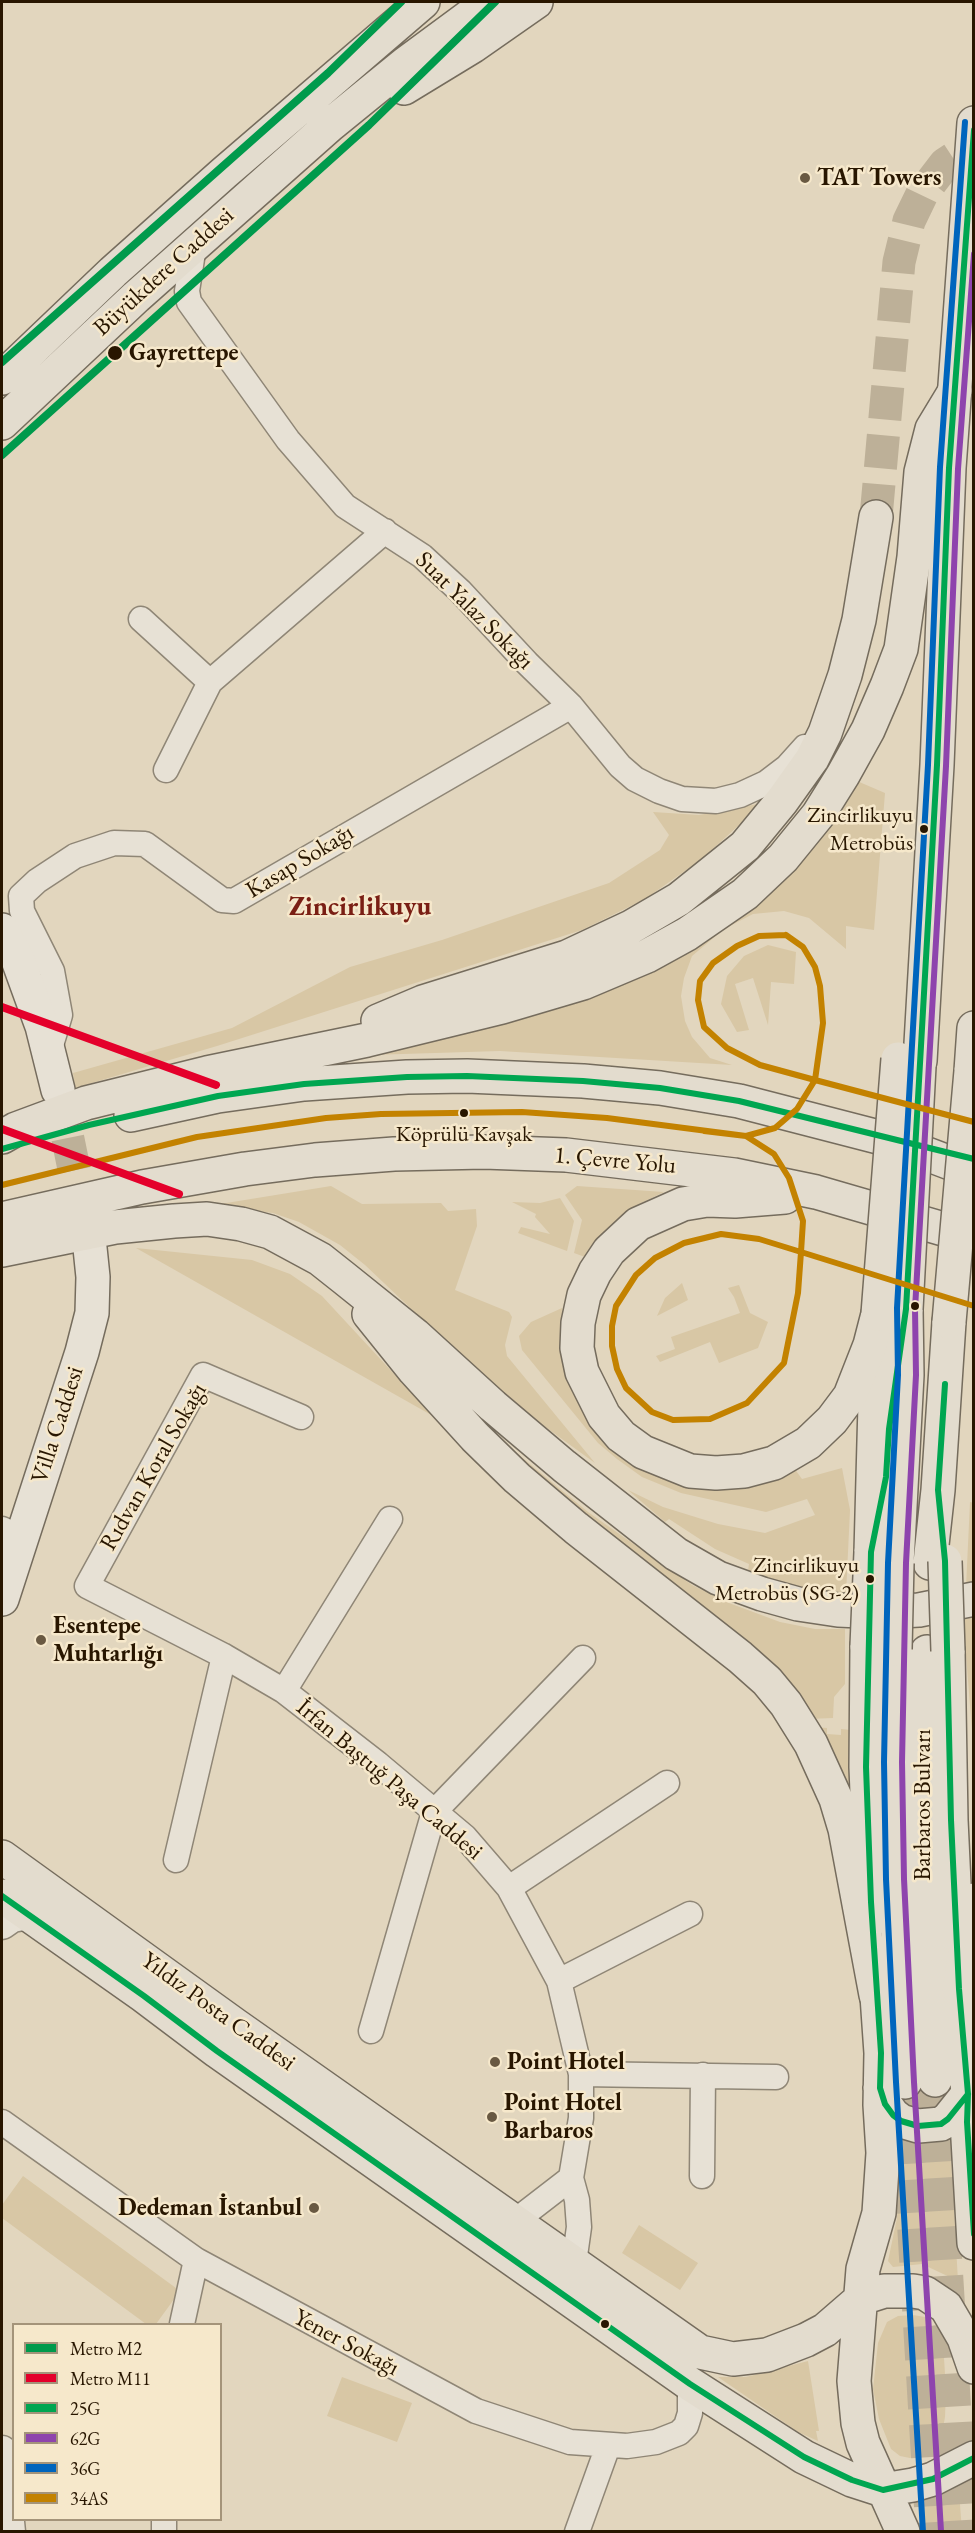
<!DOCTYPE html>
<html>
<head>
<meta charset="utf-8">
<style>
	body { margin:0 }
	#map { position:relative; width:975px; height:2533px; overflow:hidden; background:#e2d6be; font-family:"EB Garamond",serif }
	canvas { display:block }
	.frame { position:absolute; inset:0; border:3px solid #281600; pointer-events:none }
	.legend { position:absolute; left:12px; top:2323px; width:210px; height:198px; box-sizing:border-box; background:#f6e8cb; border:2px solid #a4947a; margin:0; padding:8px 10px; list-style:none; font-size:18px; color:#281600 }
	.legend li { display:flex; align-items:center; gap:12px; height:30px }
	.legend b { width:30px; border:2px solid #a4947a }
</style>
</head>
<body>
<div id="map">
<canvas width="975" height="2533"></canvas>
<div class="frame"></div>
<ul class="legend">
<li><b style="height:8px;background:#009a4c"></b>Metro M2</li>
<li><b style="height:8px;background:#e4002b"></b>Metro M11</li>
<li><b style="height:8px;background:#00a651"></b>25G</li>
<li><b style="height:8px;background:#8e44ad"></b>62G</li>
<li><b style="height:8px;background:#0065bd"></b>36G</li>
<li><b style="height:8px;background:#c38200"></b>34AS</li>
</ul>
</div>
<script>
const c = document.querySelector('canvas').getContext('2d');
c.lineJoin = 'round';
function fillPath(path, color) {
  c.fillStyle = color;
  c.fill(path, 'evenodd');
}
function toPath(rows) {
  const path = new Path2D();
  for (const r of rows) {
    path.moveTo(r[0], r[1]);
    for (let i = 2; i < r.length; i += 2) path.lineTo(r[i], r[i + 1]);
  }
  return path;
}
function strokePath(path, color, width, dash) {
  c.strokeStyle = color;
  c.lineWidth = width;
  c.lineCap = dash ? 'butt' : 'round';
  c.setLineDash(dash || []);
  c.stroke(path);
}
function write(font, color, halo, rows, align = 'center') {
  c.font = font + ' "EB Garamond",serif';
  c.lineWidth = 5;
  c.setLineDash([]);
  c.textBaseline = 'middle';
  c.strokeStyle = halo;
  c.fillStyle = color;
  for (const [text, x, y, turn = 0] of rows) {
    c.save();
    c.translate(x, y);
    c.rotate((+turn || 0) * Math.PI / 180);
    c.textAlign = isNaN(turn) ? turn : align;
    if (halo) c.strokeText(text, 0, 0);
    c.fillText(text, 0, 0);
    c.restore();
  }
}
fillPath(toPath([
	[857,781,885,793,874,930,846,926,846,949,809,918,784,911,753,914,724,929,692,956,684,978,681,996,685,1021,692,1037,710,1058,732,1065,500,1051,370,1055,679,954],
	[763,803,702,859,645,899,582,930,217,1046,75,1088,73,1073,232,1028,350,967,442,940,609,883,660,850,669,835,653,812,699,815],
	[768,945,796,952,794,984,771,982,768,1025,753,978,735,984,749,1030,737,1032,721,1004,727,976,744,956],
	[331,1186,362,1204,441,1203,448,1211,476,1209,477,1226,455,1290,509,1312,512,1317,505,1345,507,1356,595,1463,504,1397,365,1265,340,1245,299,1222,273,1213,214,1205],
	[577,1186,664,1192,641,1203,623,1215,603,1234,585,1257,574,1253,582,1220,565,1195],
	[560,1198,574,1221,567,1251,518,1233,521,1227,550,1234,535,1217,536,1214,512,1202,540,1203],
	[136,1248,252,1260,290,1274,322,1296,433,1416],
	[682,1283,688,1300,657,1316,665,1298],
	[739,1285,750,1313,768,1322,758,1348,719,1363,710,1342,660,1362,656,1356,675,1349,671,1337,740,1313,734,1297,728,1288],
	[562,1308,561,1348,572,1389,582,1409,605,1438,648,1472,681,1484,794,1468,802,1479,842,1468,850,1510,846,1594,807,1591,748,1571,749,1564,715,1549,669,1519,665,1522,628,1490,663,1507,718,1524,765,1533,815,1515,807,1499,766,1512,681,1493,642,1477,617,1459,598,1443,522,1350,519,1336,531,1322],
	[502,1441,588,1512,692,1585,729,1603,780,1622,815,1629,845,1629,845,1684,834,1697,833,1718,808,1719,582,1519],
	[970,1502,974,1503,973,1584,966,1587],
	[973,1613,973,1743,964,1630,965,1614],
	[813,1727,827,1728,827,1734,841,1735,841,1729,851,1730,848,1802],
	[950,2142,958,2281,922,2264,893,2267,888,2261,897,2218,902,2145,935,2148],
	[23,2176,180,2291,156,2324,146,2324,2,2218,2,2205],
	[639,2225,698,2263,680,2290,622,2253],
	[913,2315,925,2317,933,2328,944,2358,946,2390,945,2417,941,2439,931,2451,922,2457,910,2458,900,2456,891,2449,879,2419,873,2389,878,2343,887,2322,898,2316],
	[808,2361,819,2431,816,2431,818,2441,798,2432,718,2377,746,2377],
	[342,2377,412,2403,397,2442,327,2416],
	[959,2491,962,2531,929,2531,919,2507]
]), '#d8c7a5');
strokePath(toPath([
	[58,1090,86,1228]
]), '#bdb098', 33, [33, 16]);
strokePath(toPath([
	[935,2080,962,2532],
	[905,2082,932,2532]
]), '#bdb098', 33, [33, 16]);
strokePath(toPath([
	[876,517,899,262,909,221,922,194,945,164,974,145]
]), '#bdb098', 33, [33, 16]);
const minor = toPath([
	[194,246,187,291,189,302,288,440,345,506,422,556,460,591,527,663,571,706,620,766,635,779,659,791,682,799,716,801,740,795,766,783,787,767,805,747],
	[141,619,210,682],
	[166,770,210,682,385,531],
	[49,1052,60,1015,52,971,22,911,21,896,37,881,75,856,114,843,145,844,222,900,234,901,571,706],
	[301,1417,203,1375,87,1586,224,1656,284,1691,378,1764,465,1837,509,1888,559,1981,581,2074,581,2118,571,2178,577,2200,579,2227,574,2263],
	[2,1529,22,1538],
	[284,1691,390,1519],
	[176,1860,224,1656],
	[509,1888,667,1783],
	[559,1981,690,1914],
	[371,2031,434,1812,583,1658],
	[581,2074,776,2077],
	[2,2122,196,2260,476,2411,570,2442,627,2446,656,2442,679,2433,686,2426,690,2413,690,2384],
	[702,2176,703,2075],
	[514,2222,571,2178],
	[182,2324,196,2260],
	[164,2532,164,2520],
	[577,2532,608,2446]
]);
const tertiary = toPath([
	[2,1924,12,1917,29,1914],
	[2,2451,10,2532]
]);
const secondary = toPath([
	[2,930,18,960,42,1026,58,1090],
	[2,1599,82,1352,92,1313,93,1277,90,1248]
]);
const primary = toPath([
	[404,88,473,46,536,2],
	[2,378,113,272,224,173,423,2],
	[2,423,136,297,330,125,405,64,489,2],
	[920,1061,937,765,949,468,974,123],
	[971,1071,974,1028],
	[871,1552,877,1331],
	[897,1563,907,1375,906,1309],
	[930,1563,938,1490,949,1322],
	[867,1646,866,1767,872,1919],
	[895,1649,893,1762,895,1879,905,2082],
	[948,1651,951,1820,959,1989,968,2094,967,2122,974,2243],
	[927,1652,919,1825,935,2080],
	[2,1857,235,2025,700,2352,733,2359,767,2355,806,2340,825,2330,862,2298,884,2291,913,2291,925,2293,946,2307,964,2338,974,2367],
	[2,1896,144,1996,217,2051,690,2384,804,2457,852,2480,883,2490,913,2485,933,2479,974,2458],
	[875,1967,881,2053,880,2105,883,2153,879,2213,863,2269,854,2381,858,2423,863,2443,903,2532],
	[880,2088,885,2104,893,2115,901,2121,918,2126,941,2124,948,2119,968,2094]
]);
const trunk = toPath([
	[378,1021,423,1002,567,957,631,927,679,899,745,846,782,801,812,759,825,733,845,675,859,620,876,517],
	[131,1115,218,1096,304,1084,407,1077,467,1076,583,1081,660,1088,739,1101,890,1140,974,1172],
	[2,1137,16,1129,86,1103,207,1073,367,1040,502,1007,583,983,647,956,687,934,745,894,783,858,818,815,843,775,868,730,887,686,901,649,914,557,921,472,932,429,955,391],
	[785,1197,735,1201,707,1200,683,1204,638,1224,609,1251,595,1272,584,1295,578,1323,577,1348,582,1372,604,1416,621,1436,643,1452,690,1471,716,1473,744,1471,774,1463,808,1443,832,1420,850,1396,870,1345,878,1314],
	[2,1219,142,1187,245,1169,315,1160,394,1154,484,1152,566,1155,734,1175,816,1192,974,1238],
	[2,1250,115,1227,174,1221,207,1219,241,1224,270,1232,320,1259,344,1278,415,1335,493,1406,564,1466,676,1554,718,1578,762,1594,798,1604,838,1610,883,1612,919,1610,974,1599],
	[369,1314,414,1370,475,1437,517,1478,576,1528,740,1657,767,1681,786,1704,811,1744,836,1799,845,1829,876,1995],
	[959,1989,974,1900]
]);
strokePath(minor, '#8f8676', 27);
strokePath(tertiary, '#8f8676', 33);
strokePath(secondary, '#756c5d', 36);
strokePath(primary, '#756c5d', 36);
strokePath(trunk, '#756c5d', 36);
strokePath(minor, '#e7e1d5', 24);
strokePath(tertiary, '#e7e1d5', 30);
strokePath(secondary, '#e7e1d5', 33);
strokePath(primary, '#e3dcce', 33);
strokePath(trunk, '#e3dcce', 33);
const primaryBridge = toPath([
	[906,1309,919,1066],
	[878,1314,898,1059],
	[949,1322,971,1071],
	[945,1561,948,1651],
	[867,1646,871,1552],
	[895,1649,897,1563]
]);
strokePath(primaryBridge, '#756c5d', 36, []);
strokePath(primaryBridge, '#e3dcce', 33);
strokePath(toPath([
	[2,1149,89,1125,218,1096,304,1084,407,1077,467,1076,583,1081,660,1088,739,1101,974,1159],
	[945,1384,938,1490,945,1561,951,1820,959,1989,968,2094,967,2122,974,2234],
	[2,1896,144,1996,217,2051,690,2384,804,2457,852,2480,883,2490,933,2479,974,2458],
	[968,2094,948,2119,941,2124,918,2126,901,2121,893,2115,885,2104,880,2088,881,2053,871,1902,866,1767,871,1552,886,1477,889,1429,906,1309,937,765,949,468,974,130]
]), '#00a651', 6);
strokePath(toPath([
	[941,2531,914,2082,904,1879,902,1762,906,1563,916,1375,915,1309,946,766,958,469,974,254]
]), '#8e44ad', 6);
strokePath(toPath([
	[923,2532,896,2082,886,1879,884,1762,888,1563,898,1375,897,1308,928,765,940,467,965,122]
]), '#0065bd', 6);
strokePath(toPath([
	[786,935,803,947,815,967,820,986,823,1023,815,1080,760,1065,727,1048,704,1027,698,1000,700,981,713,963,737,946,759,936,786,935],
	[815,1080,974,1122],
	[704,1131,746,1136,775,1128,797,1109,815,1080],
	[2,1185,197,1137,326,1118,381,1114,522,1112,607,1118,746,1136,774,1154,789,1178,803,1221,801,1252],
	[721,1234,759,1239,801,1252,798,1293,784,1363,747,1403,710,1419,673,1420,652,1412,626,1388,617,1369,612,1346,612,1326,616,1306,636,1275,655,1258,684,1243,721,1234],
	[801,1252,974,1306]
]), '#c38200', 6);
strokePath(toPath([
	[2,362,328,73,401,2],
	[2,455,369,125,495,2]
]), '#009a4c', 8);
strokePath(toPath([
	[2,1007,216,1085],
	[2,1129,179,1194]
]), '#e4002b', 8);
for (const [x, y, r, color] of [
	[805,178,6,"#695942"],
	[115,353,8,"#281600"],
	[924,829,5,"#281600"],
	[464,1113,5,"#281600"],
	[915,1306,5,"#281600"],
	[870,1579,5,"#281600"],
	[41,1640,6,"#695942"],
	[495,2062,6,"#695942"],
	[492,2117,6,"#695942"],
	[314,2208,6,"#695942"],
	[605,2324,5,"#281600"]
]) {
  const dot = new Path2D();
  dot.arc(x, y, r, 0, 2 * Math.PI);
  c.fillStyle = color;
  c.fill(dot);
  strokePath(dot, '#f6e8cb', 2);
}
write('22px', '#281600', '#f6e8cb', [
	["Zincirlikuyu",913,816],
	["Metrobüs",913,844],
	["Köprülü Kavşak",464,1135,"center"],
	["Zincirlikuyu",859,1566],
	["Metrobüs (SG-2)",859,1594]
], 'right');
write('bold 24px', '#281600', '#f6e8cb', [
	["TAT Towers",817,178],
	["Esentepe",53,1626],
	["Muhtarlığı",53,1654],
	["Point Hotel",507,2062],
	["Point Hotel",504,2103],
	["Barbaros",504,2131],
	["Dedeman İstanbul",302,2208,"right"]
], 'left');
write('24px', '#281600', '#f6e8cb', [
	["Büyükdere Caddesi",164,272,-42],
	["Suat Yalaz Sokağı",474,611,45],
	["Kasap Sokağı",300,862,-31],
	["1. Çevre Yolu",615,1161,5],
	["Villa Caddesi",58,1425,-72],
	["Rıdvan Koral Sokağı",154,1467,-60],
	["İrfan Baştuğ Paşa Caddesi",389,1780,40],
	["Barbaros Bulvarı",923,1805,-90],
	["Yıldız Posta Caddesi",218,2012,36],
	["Yener Sokağı",346,2343,28]
]);
write('bold 24px', '#281600', '#f6e8cb', [
	["Gayrettepe",129,353]
], 'left');
write('bold 27px', '#7a1f14', '#f6e8cb', [
	["Zincirlikuyu",360,908]
]);
</script>
</body>
</html>
